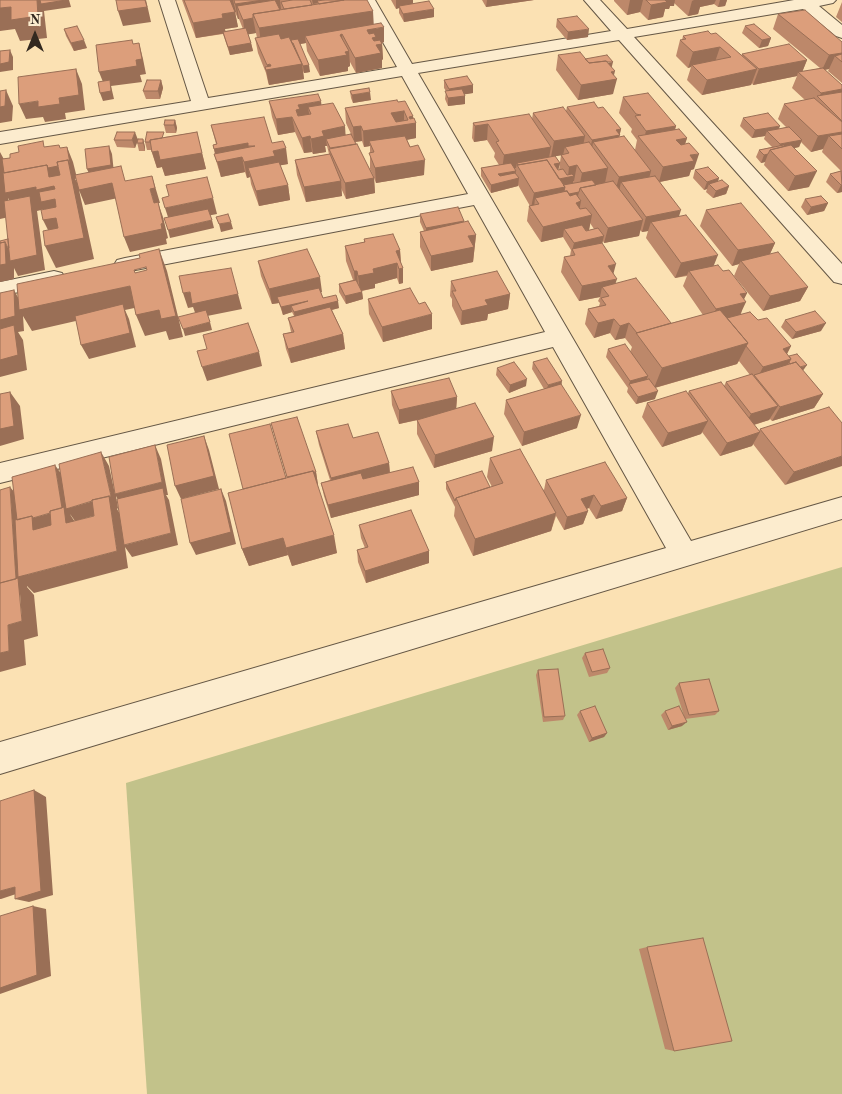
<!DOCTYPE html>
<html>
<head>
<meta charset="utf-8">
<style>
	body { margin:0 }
	#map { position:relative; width:842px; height:1094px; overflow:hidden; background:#fbe1b3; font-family:"Old Standard TT",serif }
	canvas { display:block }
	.north { position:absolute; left:10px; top:10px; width:50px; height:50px; -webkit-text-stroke:4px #fcecce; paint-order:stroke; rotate:0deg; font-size:14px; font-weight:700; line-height:20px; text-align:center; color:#332920 }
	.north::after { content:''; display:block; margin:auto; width:18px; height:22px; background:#332920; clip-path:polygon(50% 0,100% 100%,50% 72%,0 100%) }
</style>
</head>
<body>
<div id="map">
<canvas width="842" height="1094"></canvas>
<div class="north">N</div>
</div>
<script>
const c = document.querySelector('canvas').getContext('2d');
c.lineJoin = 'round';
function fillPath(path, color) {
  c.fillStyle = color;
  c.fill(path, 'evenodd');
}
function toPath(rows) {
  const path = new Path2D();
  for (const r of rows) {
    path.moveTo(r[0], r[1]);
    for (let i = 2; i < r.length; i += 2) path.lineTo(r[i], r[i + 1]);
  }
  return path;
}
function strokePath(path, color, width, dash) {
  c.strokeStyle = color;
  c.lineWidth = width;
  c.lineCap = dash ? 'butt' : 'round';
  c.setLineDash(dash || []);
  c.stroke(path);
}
fillPath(toPath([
	[842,567,842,1094,147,1094,126,783]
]), '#c2c28a');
const minor = toPath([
	[159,0,175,0,208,98,397,67,359,0,375,0,412,64,611,31,584,0,600,0,627,29,794,0,836,0,833,3,819,6,842,25,842,38,836,36,803,9,634,37,842,264,842,284,834,282,619,40,418,73,691,541,842,497,842,519,0,774,0,742,666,548,553,347,0,483,0,463,545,332,474,205,125,272,117,270,114,265,117,260,125,258,468,194,402,76,0,144,0,132,191,101,159,0],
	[54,271,62,273,65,278,62,283,0,296,0,282,54,271]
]);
strokePath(minor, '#655745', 2);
fillPath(minor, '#fcecce');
fillPath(toPath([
	[182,0,367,0,373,24,384,42,382,43,383,59,382,60,382,68,356,73,350,62,350,66,348,67,348,71,320,76,307,51,306,43,300,44,310,72,304,73,303,71,304,79,269,85,268,82,266,73,258,53,255,38,257,38,256,33,248,34,251,43,253,51,230,55,223,34,196,38],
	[235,12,238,19,239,19,243,29,225,31,225,29,238,27],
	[391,0,413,0,413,3,434,17,404,22,399,13,399,8,396,9],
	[482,0,534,0,486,7],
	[614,0,727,0,725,6,718,7,714,4,700,7,698,14,688,16,674,3,674,6,670,6,669,9,665,9,663,17,648,20,640,12,627,15,614,1],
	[842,2,842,22,836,17],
	[778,14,842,42,842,83,828,71,829,69,825,70,842,85,842,192,837,193,826,182,830,174,841,171,822,152,823,149,811,152,801,142,799,147,794,148,809,187,788,191,764,165,765,162,761,163,756,157,759,150,772,147,764,139,765,136,752,138,740,126,743,118,779,129,786,127,778,119,784,104,805,100,792,88,797,76,753,85,752,83,751,85,702,95,687,80,691,67,688,68,676,56,680,40,682,40,683,36,711,34,741,56,742,54,807,60,802,72,820,68,773,29],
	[557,19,588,37,567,40,556,27],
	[745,26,771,38,768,46,759,48,742,33],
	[64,29,87,48,74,51,66,36],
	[558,55,585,59,611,67,614,76,613,94,578,100,556,70],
	[161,80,163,88,160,99,146,99,143,91],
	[444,80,473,85,473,93,464,94,465,96,465,104,448,106,445,99,446,91,444,88],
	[350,91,371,100,353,103,351,98],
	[623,97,676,126,675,130,687,138,685,144,694,169,691,170,689,176,660,182,679,216,713,266,723,271,747,293,744,299,741,314,758,320,791,346,787,354,803,371,823,394,814,408,772,421,770,419,769,420,754,425,759,431,760,429,842,423,785,485,753,444,752,446,720,456,702,432,701,434,662,447,642,417,647,403,688,393,689,391,724,386,726,382,750,375,739,361,737,364,655,388,655,399,636,404,627,392,628,388,606,357,608,349,630,352,632,347,625,338,615,340,610,333,594,338,585,324,588,309,599,306,600,303,598,301,600,297,579,301,561,272,564,257,570,256,571,250,563,237,541,242,527,221,529,206,530,206,518,185,518,186,491,193,481,176,481,168,499,165,494,157,495,153,487,140,474,142,472,138,473,123,532,119,533,113,566,111,567,107,598,108,621,129,619,137,635,150,637,140,631,132,632,129,619,113],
	[561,155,559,170,558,170,560,163,555,156],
	[590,223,594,229,589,230],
	[640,230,642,232,648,231,646,238,675,278,687,276,683,286,703,315,671,323,615,283,614,275,602,243,603,241,604,243,639,236],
	[269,101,321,105,346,135,351,134,346,123,345,108,398,102,413,116,416,138,407,140,424,175,376,183,374,178,375,193,346,199,341,188,342,196,306,202,297,175,295,160,329,154,327,146,325,146,326,152,313,154,312,152,304,153,295,132,278,135,272,117],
	[362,141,364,147,370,146,370,169,374,177,355,142],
	[175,120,177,128,176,133,166,133,164,125],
	[211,125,272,143,288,164,280,165,288,185,290,200,259,206,251,184,250,177,247,178,245,172,221,177,214,154,215,154,213,145,216,144],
	[197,132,206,169,165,176,162,167,157,168,151,150,147,150,145,142,165,137],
	[138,139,143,139,145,147,145,151,139,151,137,142,135,148,117,147,114,140],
	[695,170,719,178,718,181,729,186,726,194,713,198,706,192,707,189,704,190,693,178],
	[805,199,828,203,824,211,807,215,801,207],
	[706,210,775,243,770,254,808,287,800,301,763,311,734,276,739,264,732,266,700,226],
	[420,214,464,222,476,235,473,262,431,271,420,247,420,232,424,231,420,222],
	[364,239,400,250,401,263,403,283,399,284,397,278,375,284,375,288,362,291,363,299,346,304,339,292,339,284,353,280,346,261,345,246,364,242],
	[258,261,322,292,321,292,323,298,339,308,332,310,343,334,345,349,291,363,286,349,283,334,291,332,288,318,294,316,292,312,283,315,279,303,272,304,261,276],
	[451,281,510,294,508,309,488,314,487,320,461,325,452,306,452,299,450,296],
	[368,299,432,329,383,342,369,314],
	[785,320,821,331,792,339,781,327],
	[533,362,577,428,522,446,504,414,506,400,544,389,532,369],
	[497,368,526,386,509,393,496,375],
	[391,391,457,397,456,409,492,451,434,468,417,434,417,420,418,420,399,424,392,405],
	[271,423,316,472,318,485,317,485,337,553,292,566,288,555,249,566,242,549,287,478],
	[316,431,353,438,389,463,390,472,419,482,419,495,331,518,324,496,321,483,330,480,319,445],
	[490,458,544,490,546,480,627,498,622,511,596,519,589,508,586,509,588,511,583,524,564,530,556,516,551,531,473,556,454,516,455,507,446,489,446,482,490,487,492,487,487,477],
	[359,525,429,551,429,563,366,583,358,562,357,550,365,548,361,538],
	[585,653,610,668,607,673,589,677,582,658],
	[538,670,565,716,563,720,543,722,536,675],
	[679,683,719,711,715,715,685,719,675,688],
	[580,711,607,733,604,737,589,742,577,715],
	[665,711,682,726,668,730,661,715],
	[647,947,674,1051,665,1049,639,949]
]), '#bd886a');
fillPath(toPath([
	[37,0,69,0,71,7,44,11,47,38,20,41,15,29,0,31,0,8],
	[146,0,151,22,123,26,118,11],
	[230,0,233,0,236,12,232,12],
	[263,0,270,0,272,10,237,6,239,19,238,19,235,4],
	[273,0,280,0,281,9,274,10],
	[312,0,318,0,319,3,317,1,318,3,313,4],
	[396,0,413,0,413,6,399,6,399,8,396,9],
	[487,0,534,0,486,7],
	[630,0,643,0,640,12,627,15],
	[660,0,675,0,674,6,670,6,669,9,665,9,663,17,648,20,651,5],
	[694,0,716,0,714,4,700,7,698,14,688,16,692,1],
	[720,0,727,0,725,6,718,7],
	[434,9,434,17,404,22,403,14],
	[373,11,374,29,384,27,384,42,377,44,382,44,383,59,382,60,382,68,356,73,355,58,342,34,343,50,305,36,306,43,294,45,293,43,294,51,262,50,259,28],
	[235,12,238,27,225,29,226,33,196,38,193,23,222,14],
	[253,18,256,33,245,35,243,20],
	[589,29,588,37,567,40,568,32],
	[771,38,768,46,759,48,762,40],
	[84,40,87,48,74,51,71,43],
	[139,43,143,59,146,74,140,75,142,82,111,86,114,99,103,101,100,93,105,87,99,72,138,59],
	[251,43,253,51,230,55,228,47],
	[720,47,715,62,692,65,691,67,688,68,693,52],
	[10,50,13,57,13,70,0,72,0,64],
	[349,51,350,66,348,67,348,71,320,76,318,60],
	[842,53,842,62,835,56,829,69,822,70,829,55],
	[807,60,801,75,798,72,797,76,753,85,759,69],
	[613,62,611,70,588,66],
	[302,64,304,79,269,85,266,70,267,69,267,65],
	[309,65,310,72,304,73,303,66],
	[76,69,82,84,85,110,65,113,66,119,45,122,43,117,26,119,19,104,59,98],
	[757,69,751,85,702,95,707,80],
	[615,71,613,79,617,79,613,94,578,100,581,85,611,72],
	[161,80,163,88,160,99,158,91],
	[473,85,473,93,449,97,449,89],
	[842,89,842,97,819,98,821,93],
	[6,90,13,106,12,121,0,123,0,107],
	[370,92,371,100,353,103,352,95],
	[465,96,465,104,448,106,448,98],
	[321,101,323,117,311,114,308,107,310,119,302,124,296,110,298,105],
	[404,111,404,125,409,117,413,116,413,123,416,123,416,138,371,146,369,141,370,146,364,147,363,131,391,113],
	[292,117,295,132,278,135,276,119],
	[175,120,177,128,176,133,174,125],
	[488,124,487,140,474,142,475,126],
	[345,126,346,142,326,139,327,146,325,146,326,152,313,154,311,139,322,131],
	[361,126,362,141,354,142,353,127],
	[676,126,671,141,643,142,646,131],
	[780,126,777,133,767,131,765,136,752,138,755,130],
	[621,129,616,151,593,142,591,155,589,156,592,140,616,130],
	[135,132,138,140,135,148,132,140],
	[842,132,842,146,829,136,823,149,811,152,818,136],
	[310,136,312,152,304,153,302,138],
	[585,136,582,151,565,147,563,155,551,157,554,141],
	[687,138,682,153,676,140],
	[143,139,145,147,145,151,143,143],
	[802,140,799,147,777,152,780,144],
	[248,143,251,159,242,157,245,172,221,177,214,149],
	[109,146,112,154,114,173,90,176,87,169],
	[67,147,73,162,77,178,75,179,77,182,112,183,118,198,85,205,79,190,94,259,56,268,45,246,66,240,54,242,43,220,45,209,37,211,45,270,18,276,14,268,14,279,0,282,0,265,5,242,8,248,17,215,8,198,9,217,0,219,0,152,7,165,47,165],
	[551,147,548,163,517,163,516,168,502,171,504,155],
	[286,148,288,164,277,166,248,168,250,177,247,178,244,162,273,151],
	[158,151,202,153,206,169,165,176,162,167,157,168,152,152],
	[699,154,694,169,691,170,689,176,659,182,663,167,690,155],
	[768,154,765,162,761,163,764,155],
	[425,160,424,175,376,183,375,168],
	[560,163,558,171,554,164],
	[577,165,574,181,573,181,573,184,554,187,555,180,568,177,569,167],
	[608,168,605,183,579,188,582,173],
	[516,171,515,178,498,182,498,174],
	[651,171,647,186,621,182,619,192,615,192,619,177],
	[817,171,809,187,788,191,795,176],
	[152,176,160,203,158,203,163,217,168,238,166,239,167,244,130,252,124,237,161,224,154,203,150,189],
	[374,178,375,193,346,199,345,183],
	[519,178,518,186,491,193,491,185],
	[719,178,716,186,709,184,707,189,704,190,707,182],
	[341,181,342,196,306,202,304,187],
	[288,185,290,200,259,206,256,191],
	[841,185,842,185,842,192,837,193],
	[729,186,726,194,713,198,716,191],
	[565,187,562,202,539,204,535,198,534,208,531,208,534,193],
	[579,192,577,200,566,194],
	[213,198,217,214,170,223,165,208],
	[581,201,578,217,576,203],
	[828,203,824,211,807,215,811,207],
	[681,210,676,226,651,222,648,231,642,232,646,217],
	[592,215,589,230,564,229,563,237,541,242,543,227],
	[212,220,214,228,170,238,168,230],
	[643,220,639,236,604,243,608,228],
	[464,221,464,229,426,235,426,228],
	[231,222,233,229,221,232,219,224],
	[476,235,473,262,431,271,431,256,468,236],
	[604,236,602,244,572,251,574,243],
	[775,243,768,258,741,261,739,264,732,266,738,250],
	[159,249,167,271,183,337,169,340,166,331,145,336,136,315],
	[400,250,401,265,397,263,397,278,375,284,375,288,360,291,358,276,373,269,396,251],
	[718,255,712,270,689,271,687,275,675,278,681,263],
	[616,264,612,279,608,266],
	[403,268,403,283,399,284,399,269],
	[354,271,357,271,358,286,355,286],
	[320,277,322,292,280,303,277,297,279,303,272,304,269,289],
	[617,279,612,294,602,287,600,297,579,301,582,286],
	[130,286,139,307,125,310,129,319,136,347,89,359,81,345,124,310,32,331,23,316,24,331,18,332,23,340,27,370,0,377,0,320,14,290,22,305],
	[808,287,800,301,763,311,770,296],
	[190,292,238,294,242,309,197,318,193,307,188,308,183,293],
	[362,292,363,299,346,304,345,296],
	[747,293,742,303,746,302,739,317,709,324,716,309,740,294],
	[510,294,508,309,488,314,487,320,461,325,462,311,485,300],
	[308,301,338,301,339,308,295,319,294,312,291,306,292,312,283,315,281,307],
	[432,314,432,329,383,342,382,327],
	[614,319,610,333,594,338,598,323],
	[210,322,212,330,185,336,183,329],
	[629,323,625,338,615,340,620,326],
	[826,323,821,331,792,339,796,332],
	[343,334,345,349,291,363,288,349],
	[748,343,737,364,654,388,662,368],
	[791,346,783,361,783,349],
	[259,352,262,366,207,381,202,367],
	[791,359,783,373,757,379,763,367],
	[807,365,802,372,795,369],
	[648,376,645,383,629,384,628,388,630,381],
	[527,379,526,386,509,393,510,385],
	[562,381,561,388,546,392,548,385],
	[658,391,655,399,636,404,638,397],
	[10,392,20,406,24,439,0,446,0,429],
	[823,394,814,408,772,421,780,407],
	[457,397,456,411,399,424,399,410],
	[778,406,769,420,743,428,751,414],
	[581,415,577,428,522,446,524,432],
	[708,421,701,434,662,447,668,433],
	[760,432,752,446,720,456,727,443],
	[204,436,209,450,219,489,181,499,175,486],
	[494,437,492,451,434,468,435,455],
	[155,445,161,459,168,495,166,495,169,500,178,545,132,557,125,547,128,568,34,593,27,586,27,587,34,595,38,636,24,640,26,665,0,672,0,653,9,651,8,625,22,621,20,594,0,599,0,585,16,581,10,487,21,500,22,521,32,518,32,516,33,518,62,510,55,465,64,478,69,508,111,496,101,452,109,466,115,494,162,482],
	[116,496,122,507,164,496,171,533,125,545,120,514,117,509,118,508],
	[111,511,117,551,26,575,23,529,28,535,35,533,48,547,46,534,43,530,66,524,79,541,77,525,71,516,70,514,75,521],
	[842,456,842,466,785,485,794,472],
	[389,463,390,477,334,491,331,478],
	[316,472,318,485,291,492,288,479],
	[419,482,419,495,331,518,328,505],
	[221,489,226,501,236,544,196,555,190,543],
	[594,495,589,508,577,512,581,499],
	[627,498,622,511,596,519,601,506],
	[588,511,583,524,564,530,567,517],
	[556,513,551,531,473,556,475,539],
	[334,535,337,553,292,566,286,548],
	[283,538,288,555,249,566,242,549],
	[429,551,429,563,366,583,365,571],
	[687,722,682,726,668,730,672,726],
	[607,733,604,737,589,742,592,738],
	[34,790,46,797,53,895,29,902,15,899],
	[15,887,28,890,1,899,0,899,0,891],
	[33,906,46,909,51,976,0,994,0,988]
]), '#9a6f56');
const building = toPath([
	[0,0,37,0,38,16,11,20,11,7,0,8,0,0],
	[40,0,66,0,41,4,40,0],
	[116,0,145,0,147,7,118,11,116,0],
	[184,0,230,0,235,12,222,14,223,18,193,23,184,0],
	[234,0,263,0,235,4,234,0],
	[275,0,280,10,253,14,253,18,243,20,237,6,275,0],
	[292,0,310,0,312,5,284,9,281,2,292,0],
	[324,0,344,0,319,4,317,1,324,0],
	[344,0,367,0,373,11,259,28,253,14,344,0],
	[646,0,665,0,667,2,651,5,646,0],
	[429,1,434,9,403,14,399,6,429,1],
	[805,10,842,42,842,53,829,55,778,14,805,10],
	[577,16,589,29,568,32,557,19,577,16],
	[381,23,384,27,367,30,369,34,374,33,376,37,372,38,374,41,380,40,382,44,376,45,381,53,355,58,342,34,340,35,349,51,345,52,347,55,318,60,305,36,381,23],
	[754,24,771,38,762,40,745,26,754,24],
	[77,26,84,40,71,43,64,29,77,26],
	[246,28,251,43,228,47,223,32,246,28],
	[708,31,711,34,716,33,757,69,707,80,692,65,731,57,720,47,693,52,680,40,686,39,683,36,708,31],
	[279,34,281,39,289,37,302,64,266,70,265,67,271,66,270,64,267,65,255,38,279,34],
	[298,39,309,65,303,66,293,43,292,43,291,40,298,39],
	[132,40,133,44,139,43,142,59,136,60,137,66,99,72,96,45,132,40],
	[789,44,807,60,759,69,742,54,789,44],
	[10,50,9,62,0,64,0,51,10,50],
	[580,52,589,63,606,61,615,71,611,72,617,79,581,85,558,55,580,52],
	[842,54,842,62,835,56,842,54],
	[607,55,613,62,608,62,606,61,589,63,585,59,607,55],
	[823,68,842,85,842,89,821,93,798,72,823,68],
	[76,69,79,95,59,98,60,104,38,107,38,101,19,104,18,77,76,69],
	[467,76,473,85,449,89,444,80,467,76],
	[110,80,111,91,100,93,98,82,110,80],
	[147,80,161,80,158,91,143,91,147,80],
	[369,88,370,92,352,95,350,91,369,88],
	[462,89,465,96,448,98,445,91,462,89],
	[6,90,5,106,0,107,0,91,6,90],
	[842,92,842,121,817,96,842,92],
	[648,93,676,126,646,131,635,116,641,115,636,114,623,97,648,93],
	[318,94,321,101,298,105,300,109,296,110,298,116,311,114,308,107,333,103,345,126,322,131,324,136,311,139,310,136,302,138,292,117,276,119,269,101,318,94],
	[814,98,842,122,842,132,818,136,784,104,814,98],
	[397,100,398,102,405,101,413,116,409,117,410,119,414,118,416,123,363,131,361,126,353,127,345,108,397,100],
	[404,111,408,120,396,122,391,113,404,111],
	[594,102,598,108,603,107,621,129,616,130,620,135,592,140,567,107,594,102],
	[563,107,585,136,554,141,533,113,563,107],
	[768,113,780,126,755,130,743,118,768,113],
	[529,114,551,147,504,155,496,142,499,141,488,124,475,126,473,123,529,114],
	[264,117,272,143,283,141,286,148,273,151,275,156,244,162,242,157,217,162,214,154,255,146,248,146,248,143,214,149,213,145,217,144,211,125,264,117],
	[165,120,175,120,174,125,164,125,165,120],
	[789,127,802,140,780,144,767,131,789,127],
	[679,129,687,138,676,140,681,145,689,143,699,154,690,155,694,161,663,167,638,136,679,129],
	[117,132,135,132,132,140,114,140,117,132],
	[147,132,164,132,162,138,150,140,150,142,145,142,147,132],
	[197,132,202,153,160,160,158,151,152,152,150,140,197,132],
	[351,134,356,144,330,148,326,139,351,134],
	[842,134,842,149,829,136,842,134],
	[405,136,410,147,418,145,425,160,375,168,369,153,374,152,369,141,405,136],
	[624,136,651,171,619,177,593,142,624,136],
	[138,139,143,139,143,143,137,143,138,139],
	[43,141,44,147,59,145,60,148,67,147,70,163,69,163,68,160,57,162,58,166,48,168,47,165,4,173,2,159,10,158,10,154,19,152,18,146,43,141],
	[589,142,608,168,582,173,577,165,569,167,561,155,569,153,565,147,589,142],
	[357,144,374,178,345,183,329,149,357,144],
	[784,145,785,146,770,150,768,154,764,155,759,150,784,145],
	[791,145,817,171,795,176,770,150,791,145],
	[109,146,111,165,87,169,85,149,109,146],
	[330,154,341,181,304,187,295,160,330,154],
	[555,156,560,163,554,164,558,170,563,169,567,175,572,174,574,176,559,179,547,160,518,165,517,163,555,156],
	[68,160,84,238,45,246,43,231,58,228,56,218,43,220,41,210,56,207,55,199,41,202,39,192,55,189,54,186,36,190,36,187,5,193,3,173,47,165,49,177,60,175,57,162,68,160],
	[547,160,565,187,534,193,517,165,547,160],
	[279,162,288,185,256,191,248,168,279,162],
	[511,163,516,171,498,174,500,176,515,173,519,178,491,185,481,168,511,163],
	[121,166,125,181,152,176,155,188,150,189,154,203,158,202,163,223,161,224,162,229,124,237,112,183,79,190,75,175,121,166],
	[708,167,719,178,707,182,695,170,708,167],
	[841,171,842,185,841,185,830,174,841,171],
	[655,176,681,210,646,217,621,182,655,176],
	[207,177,213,198,165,208,162,198,169,196,166,185,207,177],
	[592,180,596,185,580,188,579,192,569,194,567,191,564,191,565,187,563,185,592,180],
	[722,180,729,186,716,191,709,184,722,180],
	[613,181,643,220,608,228,580,188,613,181],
	[567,191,570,196,576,194,581,201,576,203,580,209,586,208,592,215,543,227,529,206,539,204,535,198,567,191],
	[30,196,37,255,10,261,4,201,30,196],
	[821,196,828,203,811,207,805,199,821,196],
	[741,203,775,243,738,250,706,210,741,203],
	[458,207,464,221,426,228,420,214,458,207],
	[208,209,212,220,168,230,164,218,208,209],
	[228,214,231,222,219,224,216,217,228,214],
	[686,215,718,255,681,263,651,222,686,215],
	[468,221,476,235,468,236,474,247,431,256,420,232,468,221],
	[582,225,586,231,598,228,604,236,574,243,564,229,582,225],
	[393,234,400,250,396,251,403,268,399,269,397,263,373,269,374,273,358,276,357,271,354,271,345,246,365,242,364,239,393,234],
	[8,239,9,248,8,248,5,242,0,243,0,241,8,239],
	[5,242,6,264,0,265,0,243,5,242],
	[602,243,616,264,608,266,617,279,582,286,564,257,575,255,572,249,602,243],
	[159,249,176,316,161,319,159,310,136,315,130,286,19,310,17,284,140,258,139,254,159,249],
	[146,267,147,270,135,273,134,270,146,267],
	[307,249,320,277,269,289,258,261,307,249],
	[778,252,808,287,770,296,741,261,778,252],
	[718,265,723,271,729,270,747,293,740,294,746,302,716,309,689,271,718,265],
	[231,268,238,294,192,304,190,292,183,293,179,276,231,268],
	[497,271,510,294,485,300,488,305,462,311,452,291,456,291,451,281,497,271],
	[636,278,671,323,637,333,629,323,620,326,614,319,598,323,588,309,606,305,601,298,609,296,602,287,636,278],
	[356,280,362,292,345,296,339,284,356,280],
	[319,288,323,298,336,295,338,301,294,312,291,306,308,301,281,307,277,297,319,288],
	[410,288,419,304,425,302,432,314,382,327,368,299,410,288],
	[14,290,15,316,0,320,0,293,14,290],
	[123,304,130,333,81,345,75,316,123,304],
	[330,307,343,334,288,349,283,334,294,332,288,318,330,307],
	[206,310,210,322,183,329,178,317,206,310],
	[720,310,748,343,662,368,636,333,720,310],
	[815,311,826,323,796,332,785,320,815,311],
	[750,312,758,320,767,318,791,346,783,349,791,359,763,367,746,346,748,343,727,318,750,312],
	[248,323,259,352,202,367,197,351,207,349,203,335,248,323],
	[14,325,18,355,0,360,0,329,14,325],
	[625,344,648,376,630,381,608,349,625,344],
	[797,354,807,365,800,367,796,362,790,364,789,362,791,359,789,356,797,354],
	[547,358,562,381,548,385,533,362,547,358],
	[514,362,527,379,510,385,497,368,514,362],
	[796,362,823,394,780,407,754,375,796,362],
	[752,374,778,406,751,414,726,382,752,374],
	[449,378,457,397,399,410,391,391,449,378],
	[649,379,658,391,638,397,629,384,649,379],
	[721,382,760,432,727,443,689,391,721,382],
	[561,384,581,415,524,432,506,400,561,384],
	[686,391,708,421,668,433,647,403,686,391],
	[10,392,14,426,0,429,0,394,10,392],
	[475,403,494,437,435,455,417,420,475,403],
	[829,407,842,423,842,456,794,472,760,429,829,407],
	[297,417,316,472,313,472,313,471,287,477,271,423,297,417],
	[270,424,286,478,243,489,229,434,270,424],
	[348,424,353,438,378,432,389,463,331,478,316,431,348,424],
	[204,436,214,476,175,486,167,445,204,436],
	[155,445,162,482,115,494,109,457,155,445],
	[520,449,556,513,475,539,456,498,503,483,490,458,520,449],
	[101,452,111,496,92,500,92,501,66,509,59,464,101,452],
	[605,462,627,498,601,506,594,495,581,499,588,511,567,517,546,480,605,462],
	[55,465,62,508,50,511,50,513,33,518,32,516,17,520,12,477,55,465],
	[413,467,419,482,328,505,321,483,361,473,363,479,413,467],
	[313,471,334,535,286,548,283,538,242,549,228,493,313,471],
	[482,471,490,487,456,498,455,501,446,482,482,471],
	[10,487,16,579,0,583,0,490,10,487],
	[163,488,171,533,124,545,117,499,163,488],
	[221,489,231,532,190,543,181,499,221,489],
	[109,496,117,551,18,577,15,520,32,516,33,530,51,525,50,511,64,507,66,523,94,516,92,500,109,496],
	[411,510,429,551,365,571,357,550,368,547,359,525,411,510],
	[18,578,22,621,8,625,9,651,0,653,0,583,18,578],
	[603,649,610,668,592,672,585,653,603,649],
	[558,669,565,716,544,717,538,670,558,669],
	[709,679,719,711,689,715,679,683,709,679],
	[595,706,607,733,592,738,580,711,595,706],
	[679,706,687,722,672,726,665,711,679,706],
	[34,790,41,891,15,899,15,887,0,891,0,801,34,790],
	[33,906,37,975,0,988,0,916,33,906],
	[703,938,732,1041,674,1051,647,947,703,938]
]);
fillPath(building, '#dc9e7b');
strokePath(building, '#9a6f56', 1);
</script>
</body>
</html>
